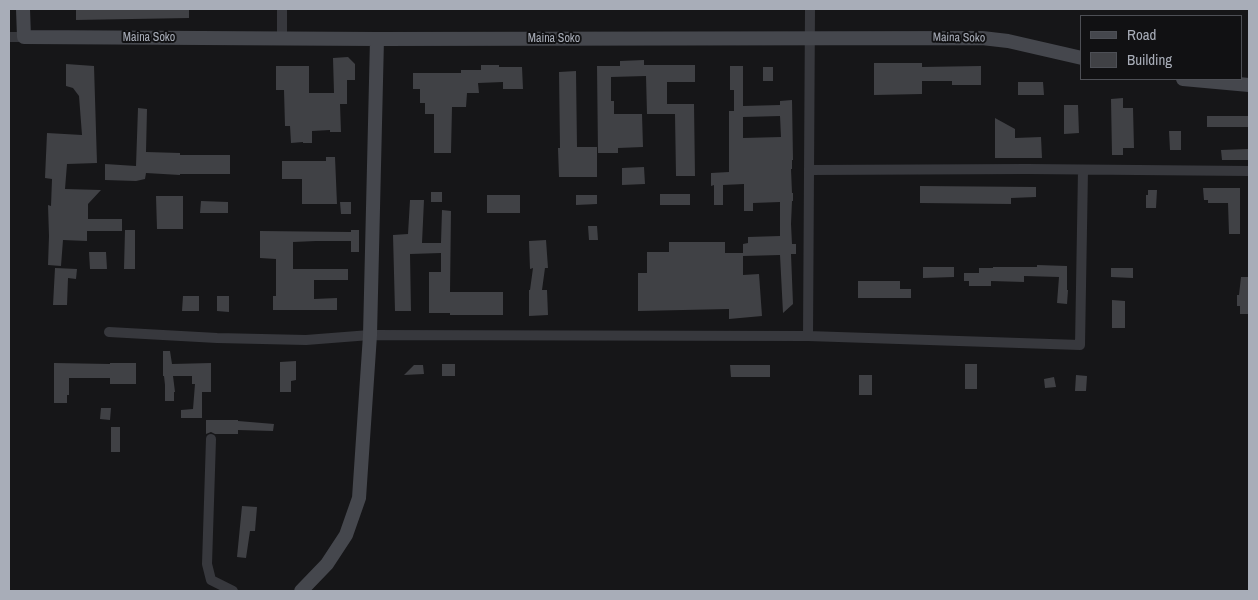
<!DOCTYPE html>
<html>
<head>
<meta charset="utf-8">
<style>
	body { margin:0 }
	#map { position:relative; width:1258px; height:600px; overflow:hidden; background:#161618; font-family:"Archivo Narrow",sans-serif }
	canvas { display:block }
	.frame { position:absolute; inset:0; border:10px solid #a8adb8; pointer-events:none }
	.legend { position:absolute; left:1080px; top:15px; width:162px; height:65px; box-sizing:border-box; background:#111113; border:1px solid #4d4f55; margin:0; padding:6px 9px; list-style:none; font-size:15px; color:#a8adb8 }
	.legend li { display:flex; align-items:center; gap:10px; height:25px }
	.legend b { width:25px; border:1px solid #4d4f55 }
</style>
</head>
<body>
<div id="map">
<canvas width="1258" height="600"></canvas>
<div class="frame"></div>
<ul class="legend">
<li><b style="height:6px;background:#45474d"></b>Road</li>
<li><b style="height:14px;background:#404145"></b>Building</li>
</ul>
</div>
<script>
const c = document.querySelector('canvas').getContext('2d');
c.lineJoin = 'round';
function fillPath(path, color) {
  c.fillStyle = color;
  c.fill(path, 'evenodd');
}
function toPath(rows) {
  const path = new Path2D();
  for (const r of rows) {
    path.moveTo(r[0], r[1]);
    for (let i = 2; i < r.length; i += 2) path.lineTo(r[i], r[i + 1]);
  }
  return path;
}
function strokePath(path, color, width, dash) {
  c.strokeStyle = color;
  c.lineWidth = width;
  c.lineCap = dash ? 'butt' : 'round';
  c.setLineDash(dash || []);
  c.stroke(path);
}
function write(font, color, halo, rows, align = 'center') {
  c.font = font + ' "Archivo Narrow",sans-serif';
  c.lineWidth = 4;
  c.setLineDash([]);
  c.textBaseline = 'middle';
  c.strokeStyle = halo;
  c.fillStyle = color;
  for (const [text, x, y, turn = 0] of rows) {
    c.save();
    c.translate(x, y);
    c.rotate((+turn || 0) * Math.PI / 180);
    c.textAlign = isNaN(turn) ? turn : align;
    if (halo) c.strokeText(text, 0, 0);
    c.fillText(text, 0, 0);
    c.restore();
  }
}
fillPath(toPath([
	[76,9,189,9,189,18,76,20],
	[348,57,355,64,355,80,347,80,347,104,340,104,341,132,330,132,330,130,312,131,312,143,303,143,303,142,291,143,290,126,285,126,284,90,276,90,276,66,309,66,309,93,334,93,333,58],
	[644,60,644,65,695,65,695,82,667,82,667,104,694,104,695,176,676,176,675,114,647,114,646,76,611,77,611,101,614,101,614,114,642,114,643,147,618,148,618,153,598,153,597,66,620,66,620,61],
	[874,63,922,63,922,67,981,66,981,85,952,85,952,81,922,81,922,94,874,95],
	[66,64,94,66,97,163,67,164,65,189,101,190,88,204,88,219,122,219,122,231,87,231,87,241,63,240,61,266,48,265,49,236,48,205,51,206,52,179,45,178,47,133,82,135,79,96,73,88,66,86],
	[481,65,499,65,499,67,522,67,523,89,503,89,503,82,478,83,479,93,467,93,466,107,452,107,451,153,434,153,434,114,425,114,425,103,420,103,420,89,413,89,413,73,461,73,461,70,481,70],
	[730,66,743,66,743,106,780,105,780,101,792,100,793,160,792,160,792,169,791,169,792,193,793,193,793,201,792,201,791,224,792,244,796,244,796,254,791,254,793,304,783,313,780,255,743,256,743,244,748,243,748,237,780,236,780,202,753,203,753,211,744,211,744,184,723,185,723,205,714,205,714,185,711,186,711,173,729,172,729,111,734,111,734,90,730,90],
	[780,116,781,137,743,138,743,117],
	[763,67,773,67,773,81,763,81],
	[576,71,577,147,597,147,597,177,559,177,558,148,560,148,559,72],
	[1018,82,1043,82,1044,95,1018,95],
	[1123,98,1123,108,1133,108,1134,148,1123,148,1123,155,1112,155,1111,99],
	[1064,105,1078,105,1079,133,1064,134],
	[138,108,147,109,146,152,180,153,180,155,230,155,230,174,180,174,180,175,146,173,145,179,136,181,105,180,105,164,136,166],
	[1207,116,1249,116,1249,127,1207,127],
	[995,118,1015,129,1015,138,1041,137,1042,158,995,158],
	[1169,131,1181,131,1181,150,1170,150],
	[1249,149,1249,160,1222,160,1221,150],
	[326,157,335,157,337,204,302,204,302,179,282,179,282,161,326,161],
	[644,167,645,184,622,185,622,168],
	[920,186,1036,187,1036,197,1011,198,1011,204,920,203],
	[1203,188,1240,188,1240,234,1229,234,1228,203,1208,203,1208,200,1204,200],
	[1148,190,1157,190,1156,208,1146,208,1146,195,1148,195],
	[431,192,442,192,442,202,431,202],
	[660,194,690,194,690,205,660,205],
	[487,195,520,195,520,213,487,213],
	[576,195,597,195,597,204,576,205],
	[156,196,183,196,183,229,157,229],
	[410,200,424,200,422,243,441,243,442,210,451,211,450,292,503,292,503,315,450,315,450,313,429,313,429,272,441,272,441,253,410,254,411,311,395,311,393,235,408,234],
	[201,201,228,202,228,213,200,213],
	[340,202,351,202,351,214,341,214],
	[588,226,597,226,598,240,589,240],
	[125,230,135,230,135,269,124,269],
	[351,230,359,230,359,252,351,252,351,241,316,241,293,242,293,269,348,269,348,280,314,280,314,299,337,298,337,310,273,310,273,296,276,296,276,259,260,258,260,231,351,232],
	[546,240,548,268,545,268,542,290,547,290,548,315,529,316,529,290,530,290,533,268,530,269,529,241],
	[669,242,725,242,725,253,743,253,743,275,759,274,762,316,729,319,729,309,638,311,638,273,647,273,647,252,669,252],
	[89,252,106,252,107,269,90,269],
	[1037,265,1067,266,1067,290,1068,290,1067,304,1057,303,1059,277,1024,276,1024,282,991,281,991,286,969,286,969,281,964,281,964,273,979,273,979,268,993,268,993,267,1037,267],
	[923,267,954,267,954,277,923,278],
	[55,268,77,269,76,279,68,278,67,305,53,305],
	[1111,268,1133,268,1133,278,1111,277],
	[1241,277,1249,277,1249,314,1240,314,1240,306,1237,306,1237,295,1239,295],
	[858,281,900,281,900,289,911,289,911,298,858,298],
	[183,296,199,296,199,311,182,311],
	[217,296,229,296,229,312,217,311],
	[1112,300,1125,301,1125,328,1112,328],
	[163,351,170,351,172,364,211,363,211,392,202,392,202,418,181,418,181,410,193,409,195,384,192,384,192,376,173,376,175,392,174,392,174,401,165,401,165,385,164,376,163,376],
	[296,361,296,380,291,381,291,392,280,392,280,362],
	[54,363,110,364,110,363,136,363,136,384,110,384,110,378,69,378,69,395,67,395,67,403,54,403],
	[442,364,455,364,455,376,442,376],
	[965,364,977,364,977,389,965,389],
	[414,365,423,365,424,374,404,375],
	[730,365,770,365,770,377,731,377],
	[859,375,872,375,872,395,859,395],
	[1076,375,1087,376,1086,391,1075,391],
	[1054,377,1056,387,1045,388,1044,379],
	[101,408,111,408,110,420,100,419],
	[206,420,238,420,238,421,274,424,273,431,238,430,238,434,215,434,211,432,206,434],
	[111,427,120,427,120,452,111,452],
	[242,506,257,507,255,531,250,531,246,558,237,557]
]), '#404145');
strokePath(toPath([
	[282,9,282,38],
	[9,37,24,37],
	[809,170,1027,169,1249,171],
	[109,332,217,338,306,340,370,335,808,336,1080,345,1083,170],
	[808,336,810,9],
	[211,439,207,564,211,580,233,591]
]), '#37383d', 10);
strokePath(toPath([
	[23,9,24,37,377,39,982,38,1008,41,1082,58],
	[1183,79,1249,85],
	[301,591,327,564,346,535,359,498,370,335,377,39]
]), '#45474d', 14);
write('12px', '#a8adb8', '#111113', [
	["Maina Soko",149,38],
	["Maina Soko",959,38,1],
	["Maina Soko",554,39]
]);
</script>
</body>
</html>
